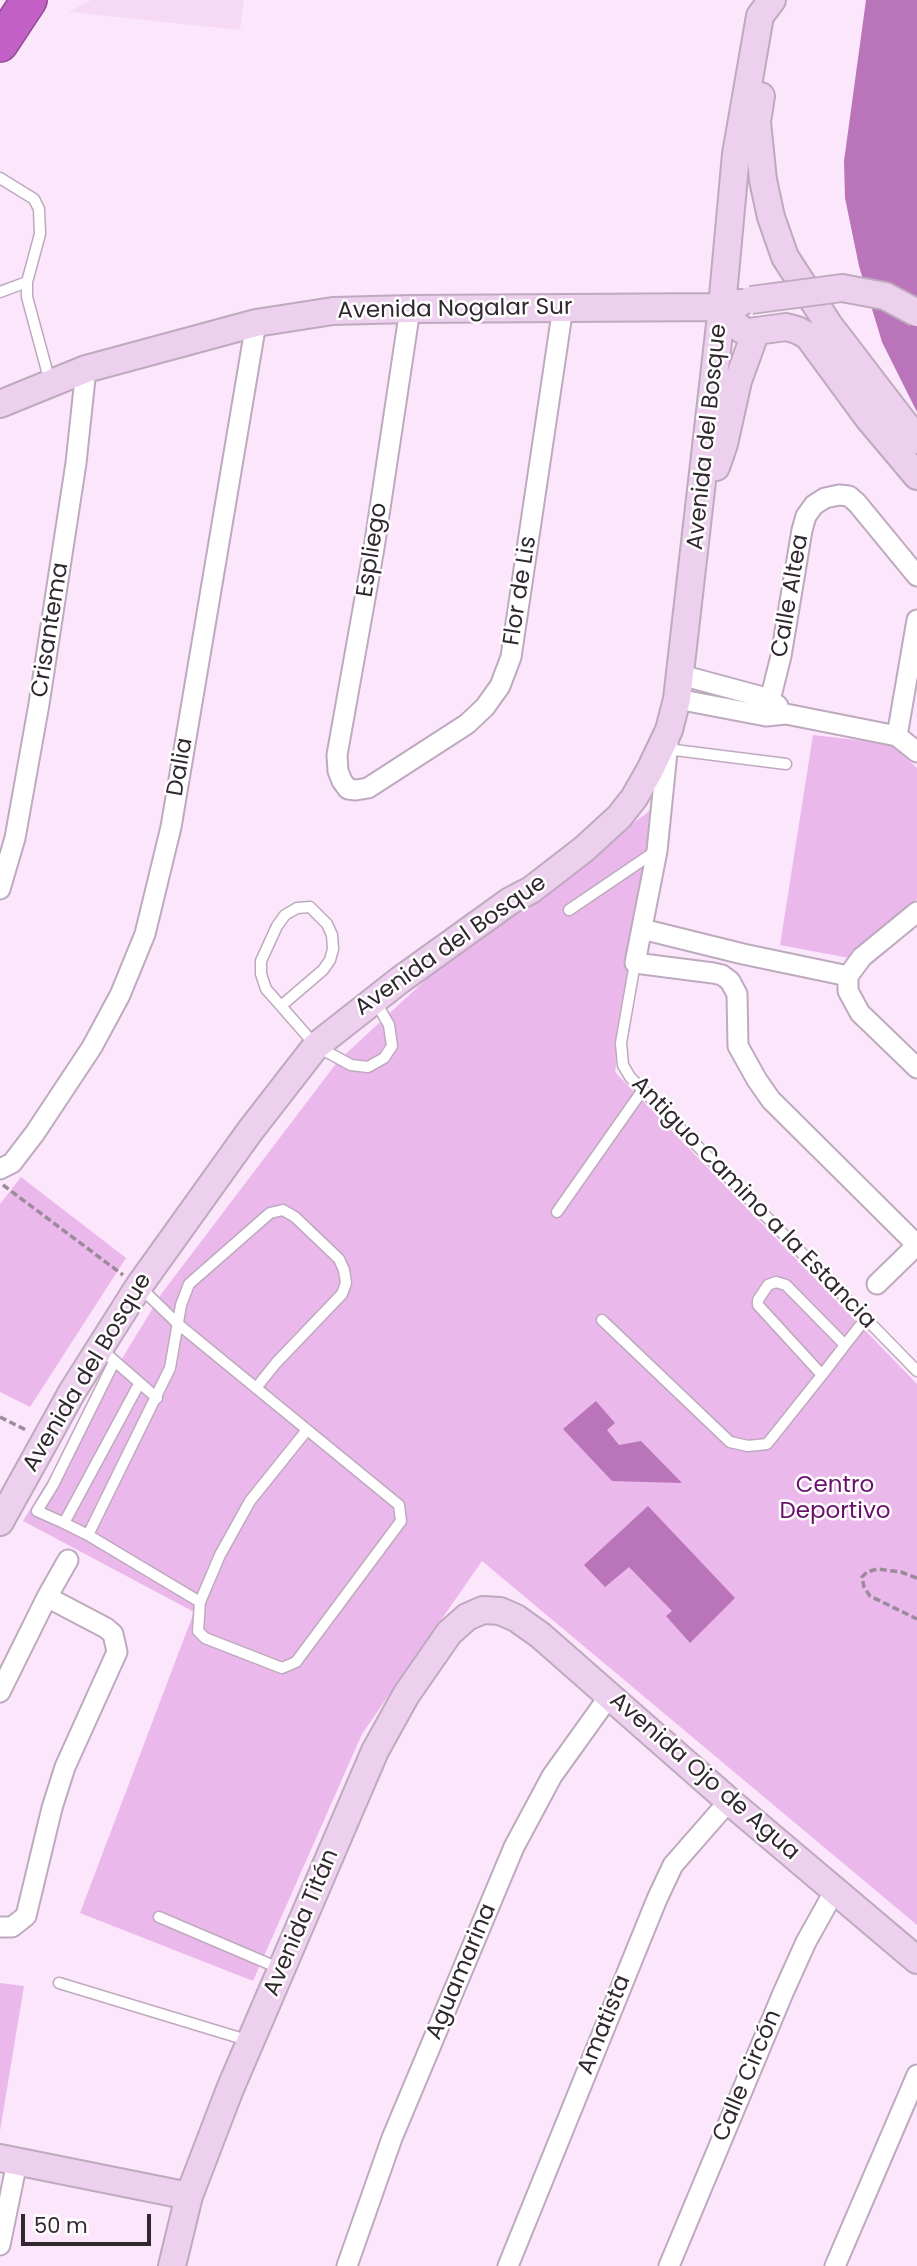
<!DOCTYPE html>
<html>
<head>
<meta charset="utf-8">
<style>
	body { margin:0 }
	#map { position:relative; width:917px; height:2266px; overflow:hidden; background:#fce6fb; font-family:Poppins,sans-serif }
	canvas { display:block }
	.scale { position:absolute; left:21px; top:2214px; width:130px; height:32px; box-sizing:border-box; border:4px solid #30272f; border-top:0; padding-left:9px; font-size:21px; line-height:24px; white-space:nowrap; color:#30272f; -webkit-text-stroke:5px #fff; paint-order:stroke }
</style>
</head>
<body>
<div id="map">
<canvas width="917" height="2266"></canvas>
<div class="scale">50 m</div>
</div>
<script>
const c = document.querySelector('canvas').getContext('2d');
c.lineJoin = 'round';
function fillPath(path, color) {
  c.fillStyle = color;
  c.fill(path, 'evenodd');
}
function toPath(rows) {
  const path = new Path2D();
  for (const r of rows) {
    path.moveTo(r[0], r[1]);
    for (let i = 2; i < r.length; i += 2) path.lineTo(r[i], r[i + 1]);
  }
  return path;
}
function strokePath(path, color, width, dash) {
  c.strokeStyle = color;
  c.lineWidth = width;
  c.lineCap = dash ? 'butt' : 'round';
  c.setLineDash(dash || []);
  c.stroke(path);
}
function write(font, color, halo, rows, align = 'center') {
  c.font = font + ' Poppins,sans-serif';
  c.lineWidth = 5;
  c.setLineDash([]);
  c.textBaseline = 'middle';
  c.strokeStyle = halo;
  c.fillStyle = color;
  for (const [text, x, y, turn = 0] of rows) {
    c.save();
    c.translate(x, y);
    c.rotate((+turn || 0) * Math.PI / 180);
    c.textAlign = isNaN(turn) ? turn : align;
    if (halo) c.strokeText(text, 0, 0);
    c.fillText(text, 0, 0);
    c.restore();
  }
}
fillPath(toPath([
	[91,0,244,0,240,30,69,12]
]), '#f5d9f5');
fillPath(toPath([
	[813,735,891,744,917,768,917,899,849,958,780,945],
	[652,809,615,1072,917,1384,917,1925,482,1561,362,1734,253,1981,80,1913,194,1612,23,1521,162,1293,338,1061,434,972],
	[21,1177,126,1258,30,1407,0,1392,0,1204],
	[0,1983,24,1986,0,2131]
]), '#ebb8eb');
fillPath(toPath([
	[866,0,917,0,917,412,882,342,859,266,845,198,844,161],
	[596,1401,615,1423,607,1430,619,1445,641,1441,682,1483,612,1481,563,1429],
	[648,1506,735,1598,690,1643,666,1616,672,1611,629,1567,605,1587,584,1565]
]), '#b974ba');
const lane = toPath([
	[0,178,34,199,39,209,40,234,27,282,27,297,50,382],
	[0,292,27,282],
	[667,749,786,764],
	[569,910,656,851],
	[635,963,621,1043,623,1065,630,1077,917,1371],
	[281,1006,323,970,330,960,333,949,332,935,327,924,310,907,297,908,285,915,277,926,261,961,261,974,266,989,281,1006,316,1046,351,1065,368,1067,384,1058,392,1046,389,1025,376,1002],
	[557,1212,642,1091],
	[141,1288,178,1324,399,1505,401,1521,296,1662,282,1668,205,1638,198,1631,200,1602,220,1555,250,1501,307,1430],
	[602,1320,730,1442,748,1446,767,1444,822,1375],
	[845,1345,786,1285,776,1282,768,1285,758,1300,758,1305,822,1375,845,1345,859,1327,867,1320],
	[110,1357,157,1398],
	[114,1362,53,1485,37,1511,64,1523,139,1384],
	[64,1523,88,1535],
	[200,1602,88,1535,170,1368,181,1305,189,1284,270,1213,283,1210,295,1217,339,1259,344,1270,346,1283,342,1294,276,1363,256,1388],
	[159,1917,281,1969],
	[59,1983,250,2041]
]);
const street = toPath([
	[410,309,374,548,337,755,338,771,342,781,348,789,356,790,368,788,467,724,485,707,500,686,511,657,563,307],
	[681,675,770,699,778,706],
	[677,699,766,716,786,714,897,736,917,752],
	[766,716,781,656,802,530,806,516,814,505,825,498,839,495,849,496,857,503,917,576],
	[897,736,917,620],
	[668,742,657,851,635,963,713,973,722,975,730,981,737,994,738,1046,757,1080,771,1100,917,1245],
	[0,889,15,838,39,704,76,463,86,369],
	[917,912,862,957,848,976,848,991,860,1013,917,1068],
	[642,929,743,954,848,976],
	[0,1169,12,1163,35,1133,92,1047,120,995,145,934,171,827,256,323],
	[877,1284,917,1245],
	[0,1692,47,1597,68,1560],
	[0,1927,12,1927,26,1916,52,1808,65,1767,117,1652,113,1634,106,1628,47,1597],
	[0,2245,17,2162],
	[347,2266,392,2138,514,1847,552,1776,610,1695],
	[508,2266,657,1899,673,1865,729,1801],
	[669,2266,783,1993,806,1942,835,1890],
	[835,2266,917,2075]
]);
const secondary = toPath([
	[761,96,757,122,763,180,771,217,785,257,829,325,917,440],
	[722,307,731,320,742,330,749,332,786,327,797,330,808,336,869,419,917,476],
	[0,404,86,369,256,323,333,311,410,309,722,307,740,303],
	[716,467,724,444,738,381,756,331],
	[0,1522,72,1392,139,1286,250,1131,316,1046,400,980,510,901,531,890,584,849,619,817,634,798,650,770,669,730,677,699,722,307,736,154,760,16,772,0],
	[0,2158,189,2196],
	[172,2266,189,2196,230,2089,375,1751,406,1695,449,1633,467,1617,483,1610,500,1611,516,1618,540,1635,729,1801,917,1960]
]);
const highway = toPath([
	[0,44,29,0]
]);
strokePath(lane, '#beaabe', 13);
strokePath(street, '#beaabe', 23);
strokePath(secondary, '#beaabe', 30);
strokePath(highway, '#8f4c90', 38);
strokePath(toPath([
	[3,1185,123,1275],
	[0,1417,26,1430],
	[917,1578,901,1572,877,1569,867,1572,862,1577,864,1587,870,1596,917,1619]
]), '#9b8b9a', 3.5, [7, 3.5]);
strokePath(lane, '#fff', 10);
strokePath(street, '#fff', 19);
strokePath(secondary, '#edcfee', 26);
strokePath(highway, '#c260c5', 35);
const secondaryBridge = toPath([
	[751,300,842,288,885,296,917,313]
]);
strokePath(secondaryBridge, '#beaabe', 30, []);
strokePath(secondaryBridge, '#edcfee', 26);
write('23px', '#30272f', '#fff', [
	["Avenida Nogalar Sur",455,310,-1],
	["Avenida del Bosque",708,437,-84],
	["Espliego",373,550,-81],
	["Flor de Lis",521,591,-81],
	["Calle Altea",791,596,-80],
	["Crisantema",51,630,-81],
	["Dalia",181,767,-80],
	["Avenida del Bosque",451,946,-35],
	["Antiguo Camino a la Estancia",753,1203,46],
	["Avenida del Bosque",88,1373,-59],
	["Avenida Ojo de Agua",704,1777,41],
	["Avenida Titán",302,1923,-67],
	["Aguamarina",462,1972,-67],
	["Amatista",605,2025,-68],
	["Calle Circón",748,2076,-67]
]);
write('23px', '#69126c', '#fff', [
	["Centro",835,1486],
	["Deportivo",835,1512]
]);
</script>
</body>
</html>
